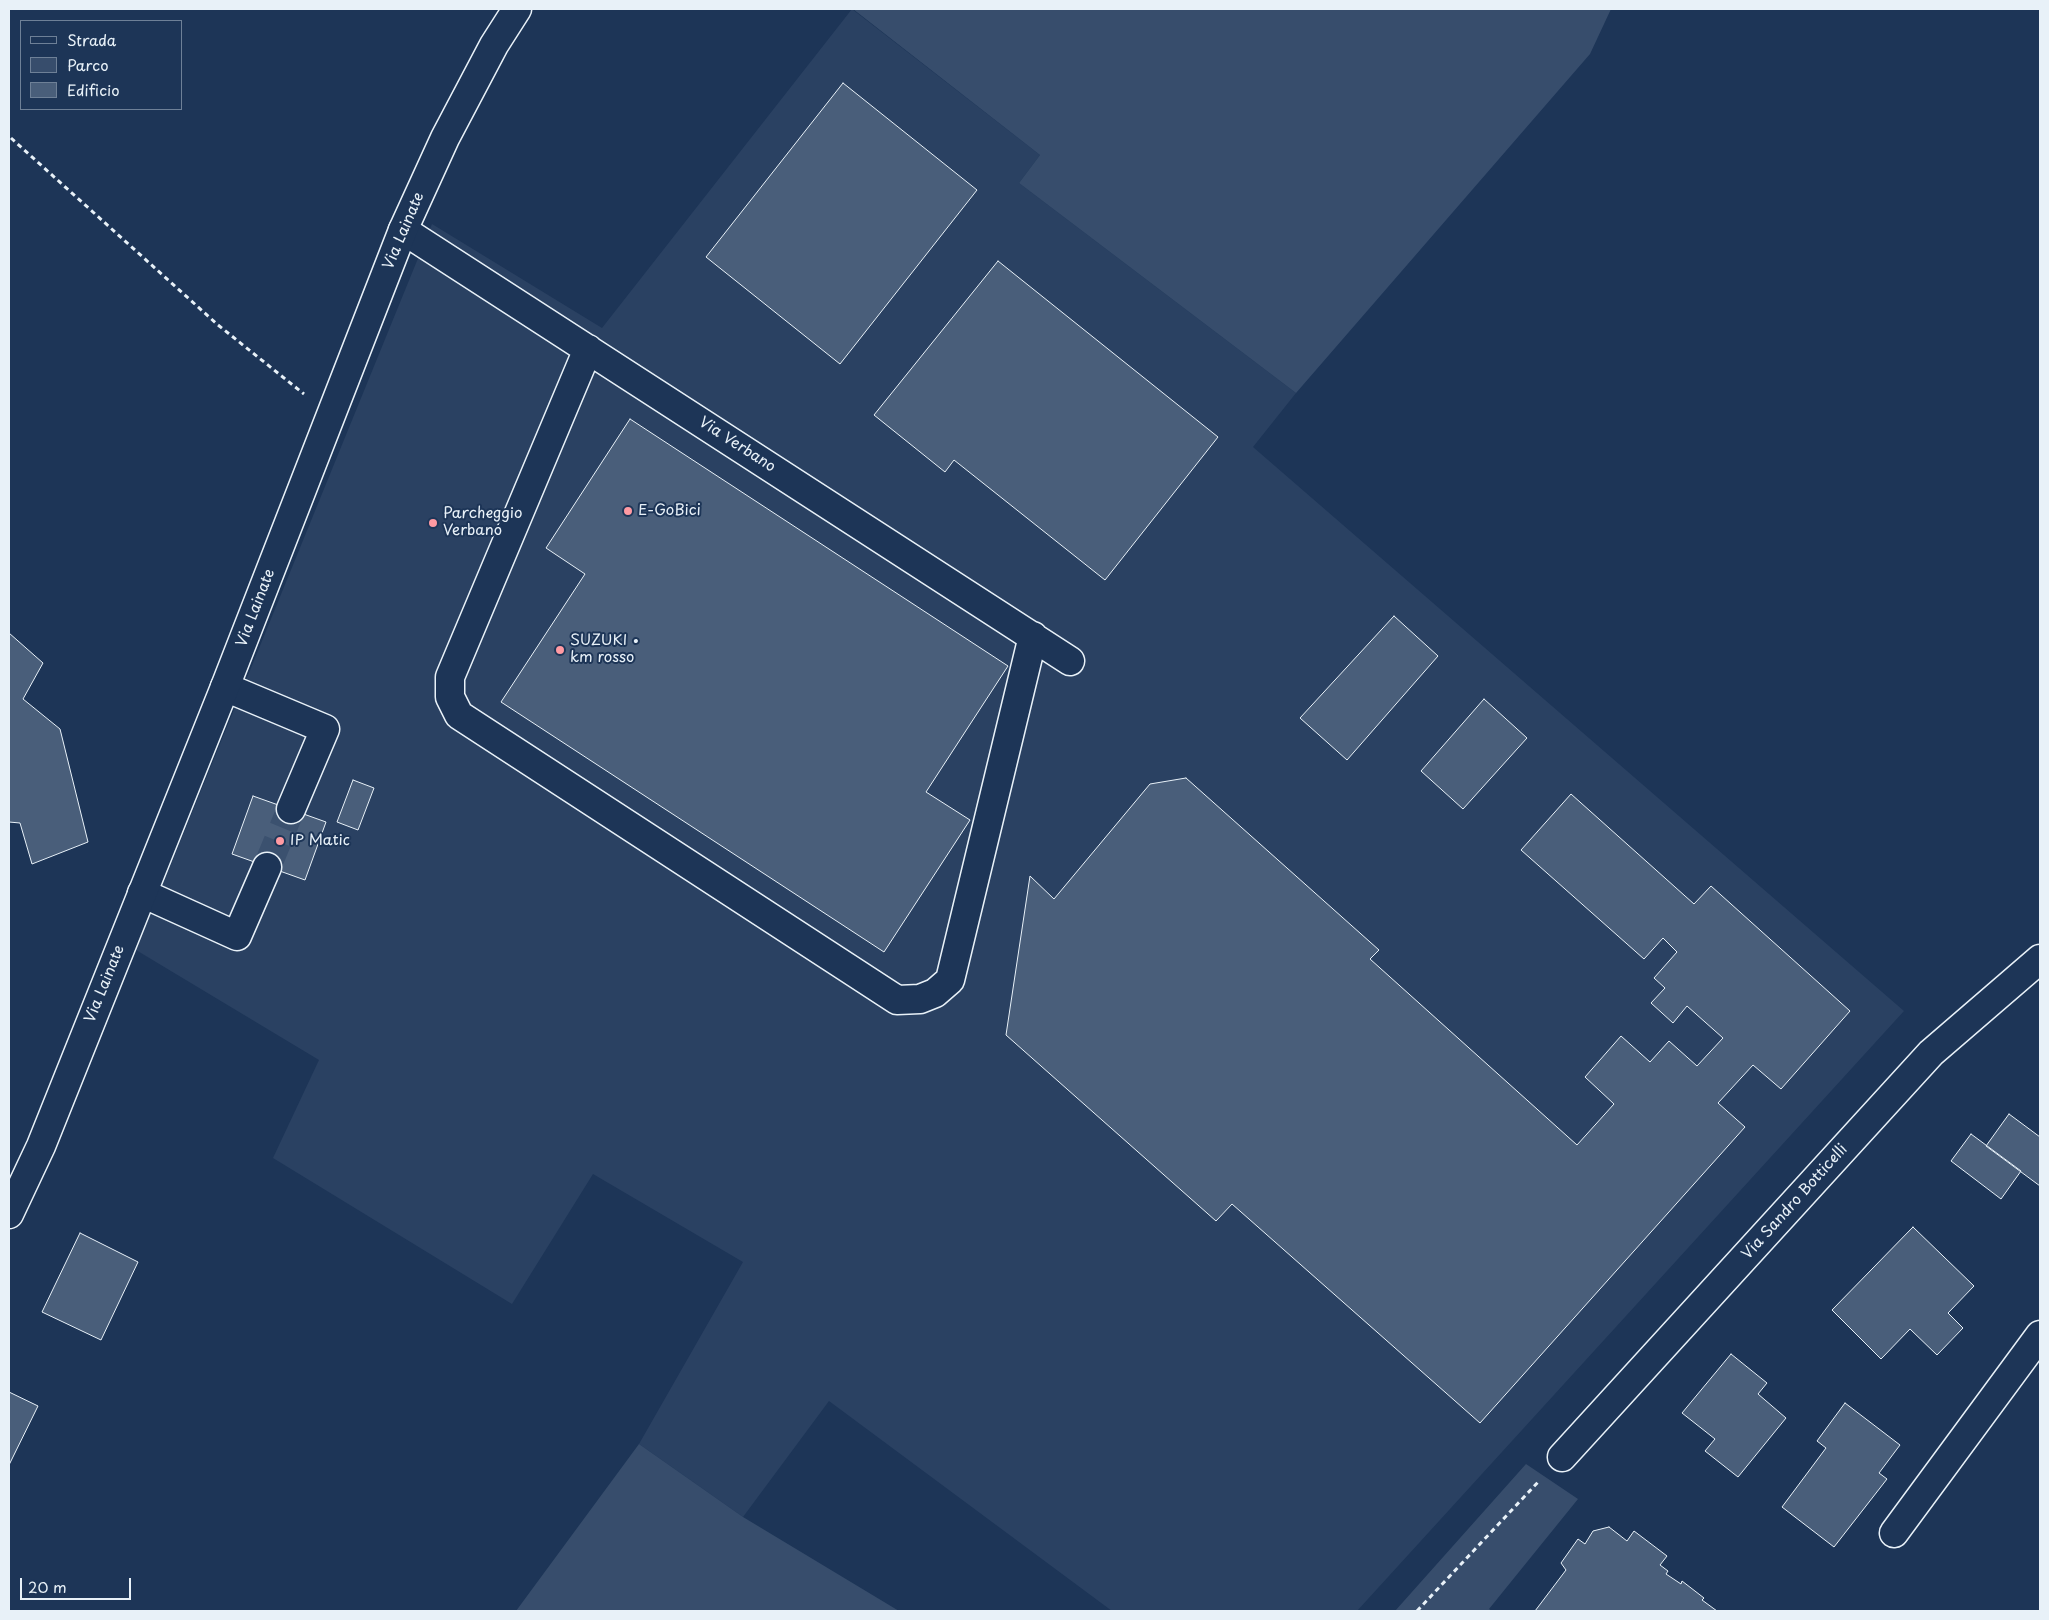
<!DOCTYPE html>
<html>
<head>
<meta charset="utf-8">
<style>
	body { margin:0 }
	#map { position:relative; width:2049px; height:1620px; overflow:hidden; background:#1d3557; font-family:"Playpen Sans",sans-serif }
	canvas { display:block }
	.frame { position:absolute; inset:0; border:10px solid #e8f1f8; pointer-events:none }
	.legend { position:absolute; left:20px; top:20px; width:162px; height:90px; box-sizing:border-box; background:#1d3557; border:1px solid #6e8097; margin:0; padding:6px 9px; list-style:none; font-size:15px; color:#e8f1f8 }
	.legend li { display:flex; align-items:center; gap:10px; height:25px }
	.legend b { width:25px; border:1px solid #6e8097 }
	.scale { position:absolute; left:20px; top:1578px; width:111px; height:22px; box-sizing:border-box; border:2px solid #e8f1f8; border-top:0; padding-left:6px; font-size:15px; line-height:18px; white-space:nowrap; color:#e8f1f8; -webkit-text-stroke:4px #1d3557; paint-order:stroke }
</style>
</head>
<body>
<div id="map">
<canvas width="2049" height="1620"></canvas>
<div class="frame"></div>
<ul class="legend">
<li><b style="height:6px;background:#1d3557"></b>Strada</li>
<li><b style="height:14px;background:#374d6c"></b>Parco</li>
<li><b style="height:14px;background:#495e7a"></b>Edificio</li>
</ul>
<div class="scale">20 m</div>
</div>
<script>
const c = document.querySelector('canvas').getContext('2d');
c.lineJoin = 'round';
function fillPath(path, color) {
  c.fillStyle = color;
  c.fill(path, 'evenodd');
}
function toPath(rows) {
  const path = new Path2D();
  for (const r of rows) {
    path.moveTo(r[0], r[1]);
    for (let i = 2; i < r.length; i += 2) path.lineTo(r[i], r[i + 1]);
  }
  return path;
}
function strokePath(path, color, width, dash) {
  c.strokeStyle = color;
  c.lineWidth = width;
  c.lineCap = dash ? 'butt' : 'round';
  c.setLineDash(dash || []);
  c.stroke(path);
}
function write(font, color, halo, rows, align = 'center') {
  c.font = font + ' "Playpen Sans",sans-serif';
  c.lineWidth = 4;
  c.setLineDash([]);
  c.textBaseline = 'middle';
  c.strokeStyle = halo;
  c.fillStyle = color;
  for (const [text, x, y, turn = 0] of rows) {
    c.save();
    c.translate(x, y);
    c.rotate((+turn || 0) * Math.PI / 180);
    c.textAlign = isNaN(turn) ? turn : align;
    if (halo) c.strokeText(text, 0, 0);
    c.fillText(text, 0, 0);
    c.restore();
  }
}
fillPath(toPath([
	[852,9,1040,155,1019,183,1296,393,1253,447,1904,1011,1357,1611,1112,1611,829,1401,743,1517,639,1444,743,1262,593,1174,512,1304,273,1158,319,1060,136,950,432,224,602,328]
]), '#2a4162');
fillPath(toPath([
	[853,9,1611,9,1590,54,1296,393,1019,183,1040,155],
	[639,1444,743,1517,899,1611,516,1611],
	[1526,1464,1578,1499,1489,1609,1492,1611,1395,1611]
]), '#374d6c');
const building = toPath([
	[843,83,977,190,840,364,706,257,843,83],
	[998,261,1218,437,1105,580,954,460,945,472,874,415,998,261],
	[630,419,1008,666,926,792,970,820,884,952,501,702,585,574,546,548,630,419],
	[1394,616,1438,656,1347,760,1300,718,1394,616],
	[9,633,43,663,23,699,60,729,88,842,32,864,20,823,9,822,9,633],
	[1484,699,1527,738,1463,809,1421,771,1484,699],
	[1186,778,1379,950,1370,959,1577,1145,1614,1104,1585,1077,1621,1036,1650,1062,1669,1041,1697,1066,1723,1038,1687,1006,1673,1023,1651,1003,1665,988,1654,978,1677,952,1663,938,1644,959,1521,850,1571,794,1694,904,1711,886,1850,1011,1781,1089,1753,1065,1718,1103,1745,1127,1480,1423,1232,1204,1216,1221,1006,1035,1030,876,1054,899,1150,784,1186,778],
	[353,780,374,788,358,830,337,822,353,780],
	[253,796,326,822,305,880,232,854,253,796],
	[2009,1114,2040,1137,2040,1186,1986,1146,2009,1114],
	[1971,1134,2021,1171,2001,1199,1951,1161,1971,1134],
	[1913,1227,1974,1286,1948,1313,1963,1328,1937,1355,1910,1329,1881,1359,1832,1310,1913,1227],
	[80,1233,138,1262,101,1340,42,1312,80,1233],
	[1731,1354,1767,1383,1758,1394,1786,1418,1738,1477,1705,1451,1715,1439,1682,1413,1731,1354],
	[9,1392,38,1406,9,1465,9,1392],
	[1845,1403,1900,1445,1879,1473,1887,1479,1834,1547,1782,1507,1826,1448,1817,1441,1845,1403],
	[1609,1527,1627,1541,1634,1531,1667,1556,1660,1565,1668,1571,1666,1574,1681,1584,1682,1581,1704,1598,1702,1600,1717,1611,1535,1611,1566,1570,1561,1563,1578,1539,1585,1544,1593,1531,1609,1527]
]);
fillPath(building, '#495e7a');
strokePath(building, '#e8f1f8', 1);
strokePath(toPath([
	[267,867,291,809]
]), '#3b516f', 28, [28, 14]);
const minor = toPath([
	[403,230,1070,661],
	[588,349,450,677,450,697,459,715,897,1000,920,999,935,993,950,980,1033,636],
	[225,687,325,729,291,809],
	[142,893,237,936,267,867],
	[1562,1457,1931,1053,2040,959],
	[1894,1533,2040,1335]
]);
const major = toPath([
	[9,1214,41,1146,225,687,403,230,445,138,494,45,517,9]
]);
strokePath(minor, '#e8f1f8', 31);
strokePath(major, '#e8f1f8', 31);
strokePath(toPath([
	[11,138,218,325,304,394],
	[1417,1611,1540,1480]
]), '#e8f1f8', 3, [5, 4]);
strokePath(minor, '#1d3557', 28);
strokePath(major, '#1d3557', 28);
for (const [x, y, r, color] of [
	[628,511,5,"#ff9aa2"],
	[433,523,5,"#ff9aa2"],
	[560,650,5,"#ff9aa2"],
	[280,841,5,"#ff9aa2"]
]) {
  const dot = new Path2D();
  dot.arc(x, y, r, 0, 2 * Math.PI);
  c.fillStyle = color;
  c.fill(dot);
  strokePath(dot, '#1d3557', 2);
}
write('15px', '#e8f1f8', '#1d3557', [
	["Via Lainate",404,231,-67],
	["Via Verbano",737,445,33],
	["Via Lainate",256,608,-69],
	["Via Lainate",105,984,-68],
	["Via Sandro Botticelli",1795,1202,-48]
]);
write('15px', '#e8f1f8', '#1d3557', [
	["E-GoBici",638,511],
	["Parcheggio",443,514],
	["Verbano",443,531],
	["SUZUKI •",570,641],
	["km rosso",570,658],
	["IP Matic",290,841]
], 'left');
</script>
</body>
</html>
